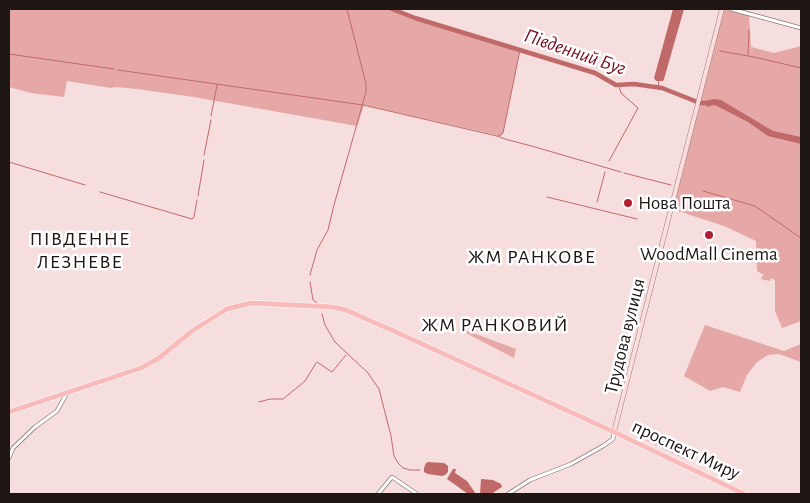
<!DOCTYPE html>
<html>
<head>
<meta charset="utf-8">
<style>
	body { margin:0 }
	#map { position:relative; width:810px; height:503px; overflow:hidden; background:#f5dedd; font-family:"Alegreya Sans",sans-serif }
	canvas { display:block }
	.frame { position:absolute; inset:0; border:10px solid #1e1615; pointer-events:none }
</style>
</head>
<body>
<div id="map">
<canvas width="810" height="503"></canvas>
<div class="frame"></div>
</div>
<script>
const c = document.querySelector('canvas').getContext('2d');
c.lineJoin = 'round';
function fillPath(path, color) {
  c.fillStyle = color;
  c.fill(path, 'evenodd');
}
function toPath(rows) {
  const path = new Path2D();
  for (const r of rows) {
    path.moveTo(r[0], r[1]);
    for (let i = 2; i < r.length; i += 2) path.lineTo(r[i], r[i + 1]);
  }
  return path;
}
function strokePath(path, color, width, dash) {
  c.strokeStyle = color;
  c.lineWidth = width;
  c.lineCap = dash ? 'butt' : 'round';
  c.setLineDash(dash || []);
  c.stroke(path);
}
function write(font, color, halo, rows, align = 'center') {
  c.font = font + ' "Alegreya Sans",sans-serif';
  c.lineWidth = 5;
  c.setLineDash([]);
  c.textBaseline = 'middle';
  c.strokeStyle = halo;
  c.fillStyle = color;
  for (const [text, x, y, turn = 0] of rows) {
    c.save();
    c.translate(x, y);
    c.rotate((+turn || 0) * Math.PI / 180);
    c.textAlign = isNaN(turn) ? turn : align;
    if (halo) c.strokeText(text, 0, 0);
    c.fillText(text, 0, 0);
    c.restore();
  }
}
fillPath(toPath([
	[9,9,392,9,415,18,520,50,503,133,501,136,364,105,357,126,194,97,137,89,116,87,111,88,67,81,64,97,31,93,9,87],
	[723,9,749,15,751,47,774,53,801,46,801,321,782,328,775,311,775,280,771,278,770,281,761,279,763,275,766,276,757,271,756,241,724,226,672,209],
	[705,325,784,351,801,344,801,362,779,354,768,355,757,362,747,375,740,392,723,387,710,391,684,376],
	[465,330,516,349,514,358,466,333],
	[638,429,686,451,687,455,685,459,635,435]
]), '#e5a8a6');
fillPath(toPath([
	[673,9,684,9,664,79,663,81,656,81,654,78],
	[714,99,721,100,773,131,801,137,801,144,768,136,748,122,719,107,714,105,707,107,706,101],
	[428,462,444,463,448,466,448,472,445,475,442,476,428,474,424,472,424,468,426,463],
	[453,469,456,469,455,473,467,481,476,494,468,494,447,479],
	[481,479,493,480,501,484,502,487,491,494,480,494]
]), '#c06969');
strokePath(toPath([
	[720,51,754,57,801,68],
	[9,54,114,69],
	[748,55,749,30],
	[118,70,363,105,497,136,505,139,535,147,621,172],
	[658,87,659,80],
	[211,116,217,85],
	[498,136,503,133,520,50],
	[204,155,211,120],
	[609,161,638,108,621,93,619,86],
	[9,162,85,185],
	[624,173,671,185],
	[703,191,755,206,801,238],
	[100,192,192,219,194,217,197,200],
	[198,196,204,160],
	[547,197,637,219],
	[597,202,605,172],
	[310,275,317,250,328,230,334,205,366,92,366,84,347,9],
	[310,282,313,300,318,304],
	[322,314,325,325,335,342,368,373,379,389,391,436,394,456,398,463,403,468,410,470,420,470],
	[317,362,332,372,346,355],
	[259,402,270,399,283,399,305,381,316,363]
]), '#c06969', 1);
strokePath(toPath([
	[392,9,415,18,595,73,616,85,634,84,662,88,700,103,711,103]
]), '#c06969', 4.5);
const tertiary = toPath([
	[731,9,801,28],
	[9,458,13,448,35,427,57,411,67,393],
	[378,494,392,477,417,494],
	[508,494,530,480,571,464,603,446,613,439,614,432]
]);
const secondary = toPath([
	[614,432,722,9]
]);
const primary = toPath([
	[9,412,141,368,159,358,192,331,227,309,251,303,333,307,346,310,396,332,614,432,744,494]
]);
strokePath(tertiary, '#8f7a79', 4.5);
strokePath(secondary, '#8f7a79', 5);
strokePath(primary, '#fff', 6);
strokePath(tertiary, '#fff', 3);
strokePath(secondary, '#fcdddc', 4);
strokePath(primary, '#f8bbba', 5);
for (const [x, y, r, color] of [
	[628,203,5,"#b11e31"],
	[709,235,5,"#b11e31"]
]) {
  const dot = new Path2D();
  dot.arc(x, y, r, 0, 2 * Math.PI);
  c.fillStyle = color;
  c.fill(dot);
  strokePath(dot, '#fff', 2);
}
write('19px', '#1e1615', '#fff', [
	["Нова Пошта",638,203],
	["WoodMall Cinema",709,254,"center"]
], 'left');
write('19px', '#1e1615', '#fff', [
	["Трудова вулиця",625,336,-76],
	["проспект Миру",686,450,25]
]);
write('italic 20px', '#78081b', '#fff', [
	["Південний Буг",575,52,19]
]);
c.letterSpacing = '1px';
write('20px', '#1e1615', '#fff', [
	["ПІВДЕННЕ",80,239],
	["ЛЕЗНЕВЕ",80,262],
	["ЖМ РАНКОВЕ",532,257],
	["ЖМ РАНКОВИЙ",495,325]
]);
c.letterSpacing = '0px';
</script>
</body>
</html>
